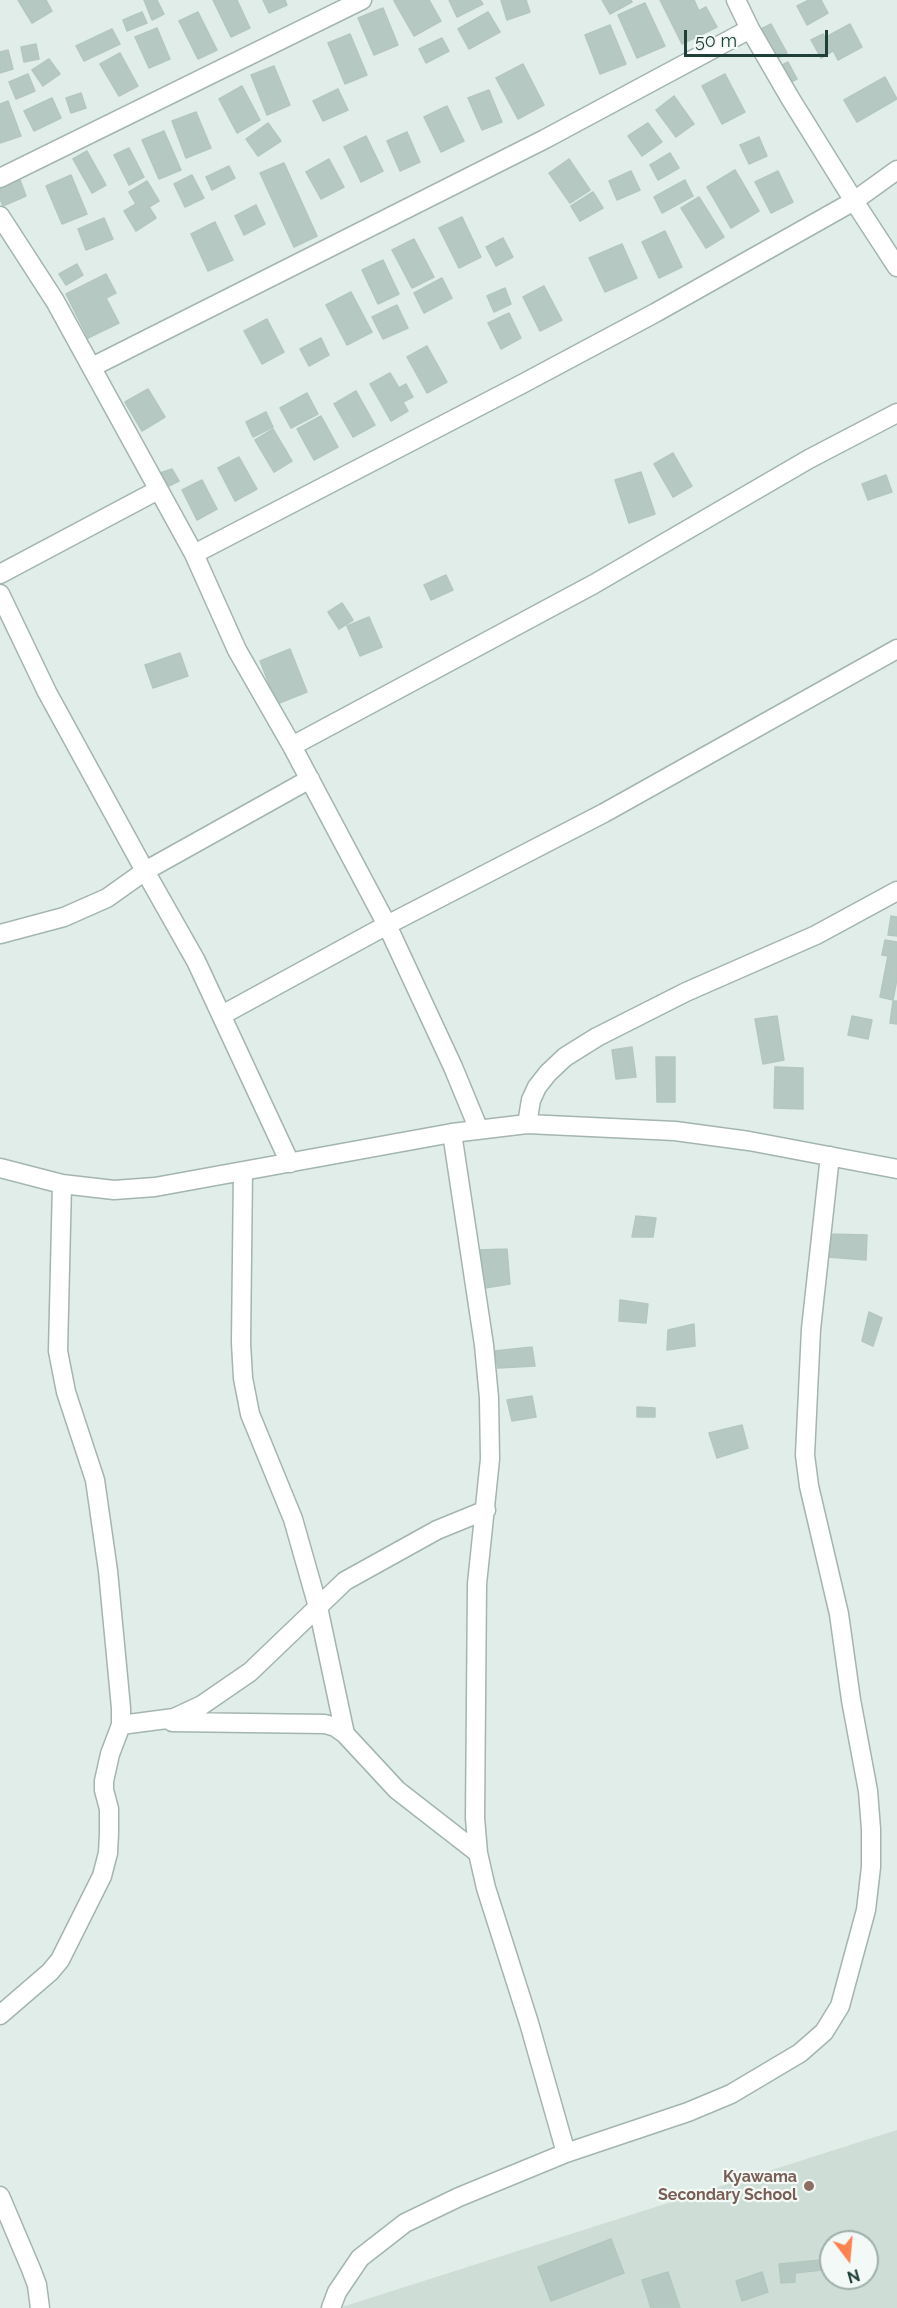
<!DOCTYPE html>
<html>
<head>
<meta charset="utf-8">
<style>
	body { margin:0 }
	#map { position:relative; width:897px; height:2308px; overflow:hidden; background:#e1ede8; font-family:Raleway,sans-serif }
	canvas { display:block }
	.north { position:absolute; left:819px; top:2230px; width:60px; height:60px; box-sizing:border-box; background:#f2f9f6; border:2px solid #9eafaa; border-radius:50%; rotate:164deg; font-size:16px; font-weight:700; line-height:24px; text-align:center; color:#203f38 }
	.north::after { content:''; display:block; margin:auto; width:21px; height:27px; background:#fc8350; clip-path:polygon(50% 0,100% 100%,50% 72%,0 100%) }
	.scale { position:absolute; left:684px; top:30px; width:144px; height:27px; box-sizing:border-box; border:3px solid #203f38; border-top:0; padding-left:8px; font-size:18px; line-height:21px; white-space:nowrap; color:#203f38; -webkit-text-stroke:4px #f2f9f6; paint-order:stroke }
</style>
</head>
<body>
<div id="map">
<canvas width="897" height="2308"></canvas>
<div class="north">N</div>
<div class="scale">50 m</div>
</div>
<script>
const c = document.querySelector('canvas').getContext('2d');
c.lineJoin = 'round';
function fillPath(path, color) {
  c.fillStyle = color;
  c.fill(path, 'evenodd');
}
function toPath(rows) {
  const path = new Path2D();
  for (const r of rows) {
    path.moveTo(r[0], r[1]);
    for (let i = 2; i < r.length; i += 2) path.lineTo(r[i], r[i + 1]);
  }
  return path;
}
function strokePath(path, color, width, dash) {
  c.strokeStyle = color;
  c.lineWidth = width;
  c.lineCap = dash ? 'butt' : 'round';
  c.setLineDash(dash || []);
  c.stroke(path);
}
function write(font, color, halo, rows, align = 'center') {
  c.font = font + ' Raleway,sans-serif';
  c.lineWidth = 4.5;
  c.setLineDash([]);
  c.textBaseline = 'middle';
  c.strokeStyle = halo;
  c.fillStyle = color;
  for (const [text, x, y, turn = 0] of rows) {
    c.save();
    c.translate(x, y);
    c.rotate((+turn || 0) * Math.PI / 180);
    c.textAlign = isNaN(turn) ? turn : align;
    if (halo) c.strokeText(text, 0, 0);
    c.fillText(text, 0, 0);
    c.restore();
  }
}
fillPath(toPath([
	[897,2130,897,2308,341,2308,342,2307],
	[831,2242,867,2242,867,2278,831,2278]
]), '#cfddd7');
const building = toPath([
	[18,0,46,0,52,11,32,23,18,0],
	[144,0,157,0,164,14,152,20,144,0],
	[213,0,237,0,250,28,231,37,213,0],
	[263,0,285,0,287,5,269,13,263,0],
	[396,0,429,0,441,21,414,36,394,1,396,0],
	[449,0,480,0,483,4,457,17,449,0],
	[501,0,526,0,530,12,507,20,501,0],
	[602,0,631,0,632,2,610,14,602,0],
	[660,0,694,0,699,11,706,7,717,27,682,44,660,0],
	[809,0,821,0,828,13,807,25,797,6,809,0],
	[645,3,665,46,637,58,618,15,645,3],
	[383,8,398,45,374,55,358,18,383,8],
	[142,12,147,23,127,31,123,20,142,12],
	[198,12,217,50,198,59,179,21,198,12],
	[488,12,500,32,469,49,458,29,488,12],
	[771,24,787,53,771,61,755,32,771,24],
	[850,24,862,47,838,60,826,37,850,24],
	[610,25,626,64,600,74,585,35,610,25],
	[157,28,170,59,149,68,135,37,157,28],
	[112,29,120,44,84,61,76,46,112,29],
	[350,34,367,75,345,84,328,43,350,34],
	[823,34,833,51,821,58,811,40,823,34],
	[442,38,449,51,426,63,419,49,442,38],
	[36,44,39,59,24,62,21,47,36,44],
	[8,50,13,69,0,73,0,52,8,50],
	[120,53,138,86,119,96,100,64,120,53],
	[49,59,60,74,43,86,32,70,49,59],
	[788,62,797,79,785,85,776,68,788,62],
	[523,64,544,105,518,119,496,78,523,64],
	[274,66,290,105,267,115,251,75,274,66],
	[28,74,35,91,16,99,9,82,28,74],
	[725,74,745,112,722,124,702,86,725,74],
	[885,77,897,99,857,122,844,100,885,77],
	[242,86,260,120,237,133,219,99,242,86],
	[338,89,348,110,323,121,313,101,338,89],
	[489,90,502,122,482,130,468,98,489,90],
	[81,93,86,108,71,113,66,98,81,93],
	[674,96,694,124,676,137,656,110,674,96],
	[52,98,61,118,34,131,24,111,52,98],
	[8,101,21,136,0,143,0,104,8,101],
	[447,106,464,141,441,152,424,117,447,106],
	[196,112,211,148,186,158,172,121,196,112],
	[268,123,281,141,258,156,246,139,268,123],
	[648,123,662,142,642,156,628,136,648,123],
	[164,131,181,170,159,179,142,140,164,131],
	[407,132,420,162,400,171,387,141,407,132],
	[366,136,383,171,361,182,344,147,366,136],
	[759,137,767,156,749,164,740,145,759,137],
	[129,148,144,177,129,185,114,155,129,148],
	[87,151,106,185,92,193,73,159,87,151],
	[670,153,679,168,658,180,650,165,670,153],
	[329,159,344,187,321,199,306,172,329,159],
	[569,159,590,190,570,203,549,173,569,159],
	[284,163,317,236,294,247,260,173,284,163],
	[229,166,235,178,212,190,206,177,229,166],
	[735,170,759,211,731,228,707,187,735,170],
	[631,171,640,190,617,200,609,181,631,171],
	[778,171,793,202,771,213,755,182,778,171],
	[71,175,87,214,62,224,46,186,71,175],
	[192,175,204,198,185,207,174,184,192,175],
	[20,180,26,196,3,206,0,199,0,188,20,180],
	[685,180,693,196,662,213,654,197,685,180],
	[147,181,159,201,149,207,156,218,136,231,124,211,136,204,129,192,147,181],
	[593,192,603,208,580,221,571,206,593,192],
	[699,197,724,237,706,248,681,208,699,197],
	[256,205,265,224,244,235,235,216,256,205],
	[462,217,481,257,459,268,439,228,462,217],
	[104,218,113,239,86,250,78,229,104,218],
	[215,222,233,260,208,271,191,234,215,222],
	[665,231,682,267,659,278,642,242,665,231],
	[503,238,513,257,496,266,486,247,503,238],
	[414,239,434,277,412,288,392,250,414,239],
	[622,244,637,278,605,292,589,258,622,244],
	[383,260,399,294,378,304,362,270,383,260],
	[77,264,83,275,66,285,59,274,77,264],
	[106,274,116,293,106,298,119,323,88,338,66,294,106,274],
	[442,278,452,298,424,313,414,293,442,278],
	[544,286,562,320,540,331,523,297,544,286],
	[505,288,511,304,494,312,487,296,505,288],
	[351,292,372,332,347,345,326,305,351,292],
	[397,305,408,328,383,339,372,317,397,305],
	[509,313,521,338,501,349,488,323,509,313],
	[267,319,284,352,262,364,244,331,267,319],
	[321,338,329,355,309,366,300,349,321,338],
	[427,346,447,382,427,393,407,357,427,346],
	[390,373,399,388,406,384,413,397,403,402,408,411,391,421,370,384,390,373],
	[148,389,165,417,142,431,125,402,148,389],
	[356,391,375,425,353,437,334,404,356,391],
	[307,393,318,414,291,428,280,408,307,393],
	[266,412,273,427,253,437,246,422,266,412],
	[321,416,338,447,314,460,297,429,321,416],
	[273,429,292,461,274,472,255,440,273,429],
	[673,453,692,486,673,497,654,464,673,453],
	[239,457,257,489,235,501,218,468,239,457],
	[172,469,179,481,169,486,160,473,172,469],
	[641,472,655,514,629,523,615,480,641,472],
	[886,475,892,492,868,500,862,484,886,475],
	[202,480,217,509,197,520,182,490,202,480],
	[446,575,453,590,431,600,424,585,446,575],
	[342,603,353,620,339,629,328,612,342,603],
	[369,617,382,647,360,656,347,626,369,617],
	[290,649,307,692,277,704,260,661,290,649],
	[180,653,188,676,153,688,145,665,180,653],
	[891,916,897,917,897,936,888,935,891,916],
	[885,940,897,942,897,979,893,1000,880,997,888,956,882,955,885,940],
	[893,1001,897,1001,897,1024,890,1023,893,1001],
	[777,1016,784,1060,763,1064,755,1019,777,1016],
	[852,1016,872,1020,868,1039,848,1035,852,1016],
	[632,1047,636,1077,616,1079,612,1050,632,1047],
	[656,1057,675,1057,675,1102,657,1102,656,1057],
	[775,1067,803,1068,803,1109,774,1108,775,1067],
	[636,1216,656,1218,653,1237,632,1237,636,1216],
	[829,1234,867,1235,866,1260,827,1257,829,1234],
	[507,1249,510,1284,485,1288,478,1250,507,1249],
	[620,1300,648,1304,646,1323,619,1321,620,1300],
	[869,1312,882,1318,873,1346,862,1341,869,1312],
	[694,1324,695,1346,667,1350,668,1330,694,1324],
	[532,1347,535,1366,498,1368,494,1351,532,1347],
	[532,1396,536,1417,512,1421,507,1400,532,1396],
	[637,1407,655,1408,655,1417,637,1417,637,1407],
	[742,1425,748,1448,717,1458,709,1433,742,1425],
	[611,2239,624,2273,551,2301,538,2267,611,2239],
	[831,2259,831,2269,795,2273,795,2282,781,2283,779,2264,831,2259],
	[668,2272,680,2308,651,2308,642,2280,668,2272],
	[762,2272,768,2292,742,2301,736,2281,762,2272]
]);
fillPath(building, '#b6c8c2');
strokePath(building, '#b3c7c0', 1.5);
const minor = toPath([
	[736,0,750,29,790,98,854,201,897,170],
	[0,178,362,0],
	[0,216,55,301,194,554,237,650,292,746,387,925,453,1067,479,1130],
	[92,367,545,139,750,29],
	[194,554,522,384,655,313,854,201,897,267],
	[0,574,158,490],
	[0,594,47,692,145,871,196,961,290,1163],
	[292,746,594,584,809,459,897,413],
	[0,934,64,917,107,898,145,871,310,779],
	[222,1015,387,925,604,813,897,649],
	[527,1124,531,1100,537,1087,548,1073,565,1057,597,1037,686,992,816,935,897,891],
	[452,1133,484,1345,489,1398,490,1459,477,1584,475,1818,478,1853,486,1888,529,2023,566,2153],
	[0,1168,62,1184,114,1190,155,1187,452,1133,527,1124,675,1131,749,1141,897,1169],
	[243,1171,241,1343,243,1378,250,1414,293,1519,318,1607,345,1734],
	[172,1722,325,1724,335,1727,345,1734,397,1790,478,1853],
	[121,1725,174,1718,202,1705,250,1672,345,1581,437,1530,486,1510],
	[0,2015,50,1972,60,1960,102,1876,108,1853,109,1833,109,1809,104,1790,104,1781,110,1754,121,1725,121,1708,108,1571,95,1480,66,1392,58,1351,62,1184],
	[0,2196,31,2269,37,2285,40,2308],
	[331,2308,337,2292,360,2258,405,2223,459,2197,566,2153,688,2112,731,2094,800,2053,824,2032,840,2006,866,1910,871,1867,871,1829,868,1791,851,1700,839,1614,809,1486,805,1455,811,1329,830,1156]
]);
strokePath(minor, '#a3b5b0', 21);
strokePath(minor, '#fff', 18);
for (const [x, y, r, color] of [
	[809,2186,6,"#8d6e63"]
]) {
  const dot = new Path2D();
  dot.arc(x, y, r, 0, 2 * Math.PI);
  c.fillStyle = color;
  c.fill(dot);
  strokePath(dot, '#f2f9f6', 2);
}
write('bold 16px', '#785e54', '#f2f9f6', [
	["Kyawama",797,2177],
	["Secondary School",797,2195]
], 'right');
</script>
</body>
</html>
